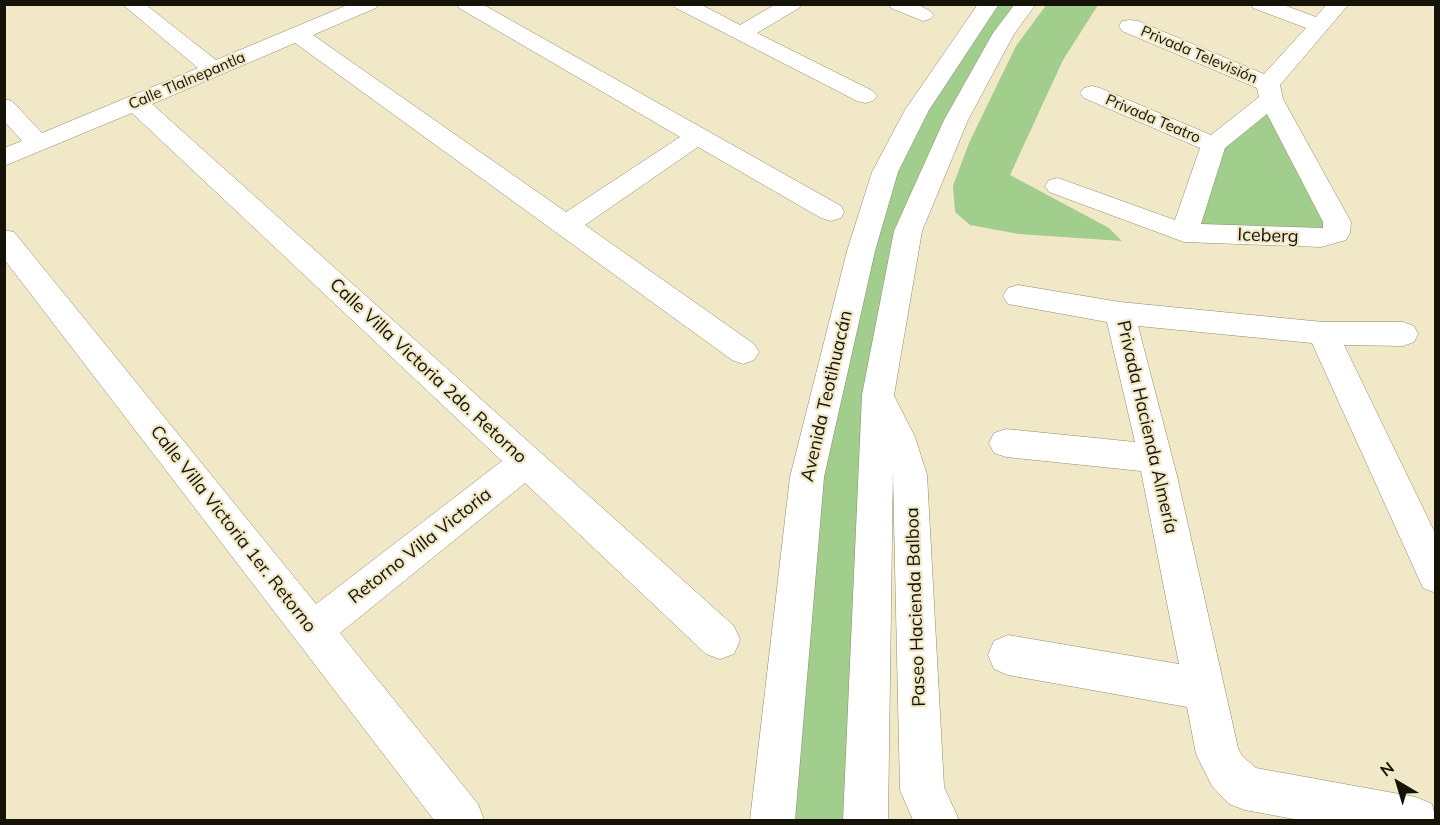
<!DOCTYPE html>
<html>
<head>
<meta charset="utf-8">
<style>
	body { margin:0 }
	#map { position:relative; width:1440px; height:825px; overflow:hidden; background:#f0e8c6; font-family:Mulish,sans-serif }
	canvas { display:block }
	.frame { position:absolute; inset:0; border:6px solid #151207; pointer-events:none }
	.north { position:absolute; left:1368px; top:753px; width:60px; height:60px; -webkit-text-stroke:4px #f0e8c6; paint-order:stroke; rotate:322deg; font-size:16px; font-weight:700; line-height:24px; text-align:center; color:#151207 }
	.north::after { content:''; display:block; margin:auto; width:21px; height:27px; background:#151207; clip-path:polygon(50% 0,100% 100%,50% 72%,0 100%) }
</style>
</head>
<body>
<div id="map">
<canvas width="1440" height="825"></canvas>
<div class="frame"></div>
<div class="north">N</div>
</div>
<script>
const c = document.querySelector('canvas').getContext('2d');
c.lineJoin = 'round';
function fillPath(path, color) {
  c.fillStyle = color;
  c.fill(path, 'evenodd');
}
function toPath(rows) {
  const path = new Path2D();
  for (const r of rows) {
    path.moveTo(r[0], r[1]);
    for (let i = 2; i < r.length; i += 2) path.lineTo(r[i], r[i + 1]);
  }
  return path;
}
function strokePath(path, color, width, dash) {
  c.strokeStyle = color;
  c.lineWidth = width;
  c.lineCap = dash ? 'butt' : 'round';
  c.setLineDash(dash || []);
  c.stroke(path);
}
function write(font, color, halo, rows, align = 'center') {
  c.font = font + ' Mulish,sans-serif';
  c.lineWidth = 4.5;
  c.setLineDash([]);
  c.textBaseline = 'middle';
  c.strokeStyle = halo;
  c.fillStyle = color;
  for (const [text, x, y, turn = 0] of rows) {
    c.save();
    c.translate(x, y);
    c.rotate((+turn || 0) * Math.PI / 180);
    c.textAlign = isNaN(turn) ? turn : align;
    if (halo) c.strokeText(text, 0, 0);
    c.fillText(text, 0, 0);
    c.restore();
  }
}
fillPath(toPath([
	[1047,4,1098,5,1063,60,1010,175,1109,228,1122,241,1019,234,970,225,955,212,953,186,969,143,1016,46],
	[996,5,1019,5,920,184,871,390,868,820,785,820,795,697,823,454,897,165,967,41],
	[1268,111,1337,222,1321,238,1197,226,1225,147]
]), '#a1cd8d');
const street = toPath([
	[122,4,145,4,216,60,350,4,379,4,376,8,313,35,566,212,680,137,459,8,456,4,482,4,841,206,844,212,841,218,831,221,821,218,698,147,585,225,754,344,759,352,754,360,743,364,732,360,295,43,152,104,734,626,740,640,734,654,720,659,706,654,525,483,340,633,478,804,484,820,434,820,4,259,4,230,14,232,316,604,502,461,132,113,4,166,4,148,22,141,4,121,4,99,12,101,42,133,198,68,122,4],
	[673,4,700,4,740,25,776,4,802,4,799,8,757,33,873,91,877,96,873,101,865,103,857,101,676,8,673,4],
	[888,4,917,4,930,11,934,15,930,19,923,21,891,8,888,4],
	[1250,4,1281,4,1316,17,1327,4,1349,4,1280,85,1283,99,1351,222,1350,233,1346,240,1321,247,1184,242,1049,192,1045,186,1049,180,1058,178,1175,220,1200,148,1084,98,1080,93,1084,88,1092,86,1100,88,1211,135,1259,97,1257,88,1122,31,1119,26,1122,21,1130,20,1138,21,1264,74,1306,28,1253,8,1250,4],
	[1267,114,1323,222,1323,228,1201,224,1225,148,1267,114],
	[1018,285,1120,302,1323,322,1403,322,1414,326,1418,334,1414,342,1403,346,1344,345,1436,535,1436,593,1423,588,1312,343,1138,326,1177,476,1238,748,1242,756,1256,768,1416,797,1432,804,1436,820,1299,820,1245,810,1229,804,1212,786,1196,754,1187,707,1008,675,994,669,988,655,994,641,1008,635,1179,664,1141,471,1006,457,994,453,989,443,994,433,1006,429,1135,442,1107,322,1008,304,1003,296,1008,288,1018,285],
	[878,382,889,386,915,437,927,475,944,787,959,820,913,820,900,790,893,475,881,437,862,395,867,386,878,382]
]);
const secondary = toPath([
	[978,4,999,4,929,110,898,172,875,251,824,477,795,820,750,820,790,477,847,251,872,172,905,110,978,4],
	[1015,4,1036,4,1014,34,968,120,922,231,894,395,888,820,843,820,862,395,894,231,944,120,993,33,1015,4]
]);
strokePath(street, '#918a6b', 1);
strokePath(secondary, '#918a6b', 1);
fillPath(street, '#fff');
fillPath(secondary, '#fff');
write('15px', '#151207', '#f0e8c6', [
	["Privada Televisión",1199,55,23],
	["Calle Tlalnepantla",187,81,-23],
	["Privada Teatro",1153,119,23]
]);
write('18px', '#151207', '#f0e8c6', [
	["Iceberg",1268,236,2],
	["Calle Villa Victoria 2do. Retorno",428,371,43],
	["Avenida Teotihuacán",827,396,-77],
	["Privada Hacienda Almería",1147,427,77],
	["Calle Villa Victoria 1er. Retorno",233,529,52],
	["Retorno Villa Victoria",420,546,-38],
	["Paseo Hacienda Balboa",916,607,-92]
]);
</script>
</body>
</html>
